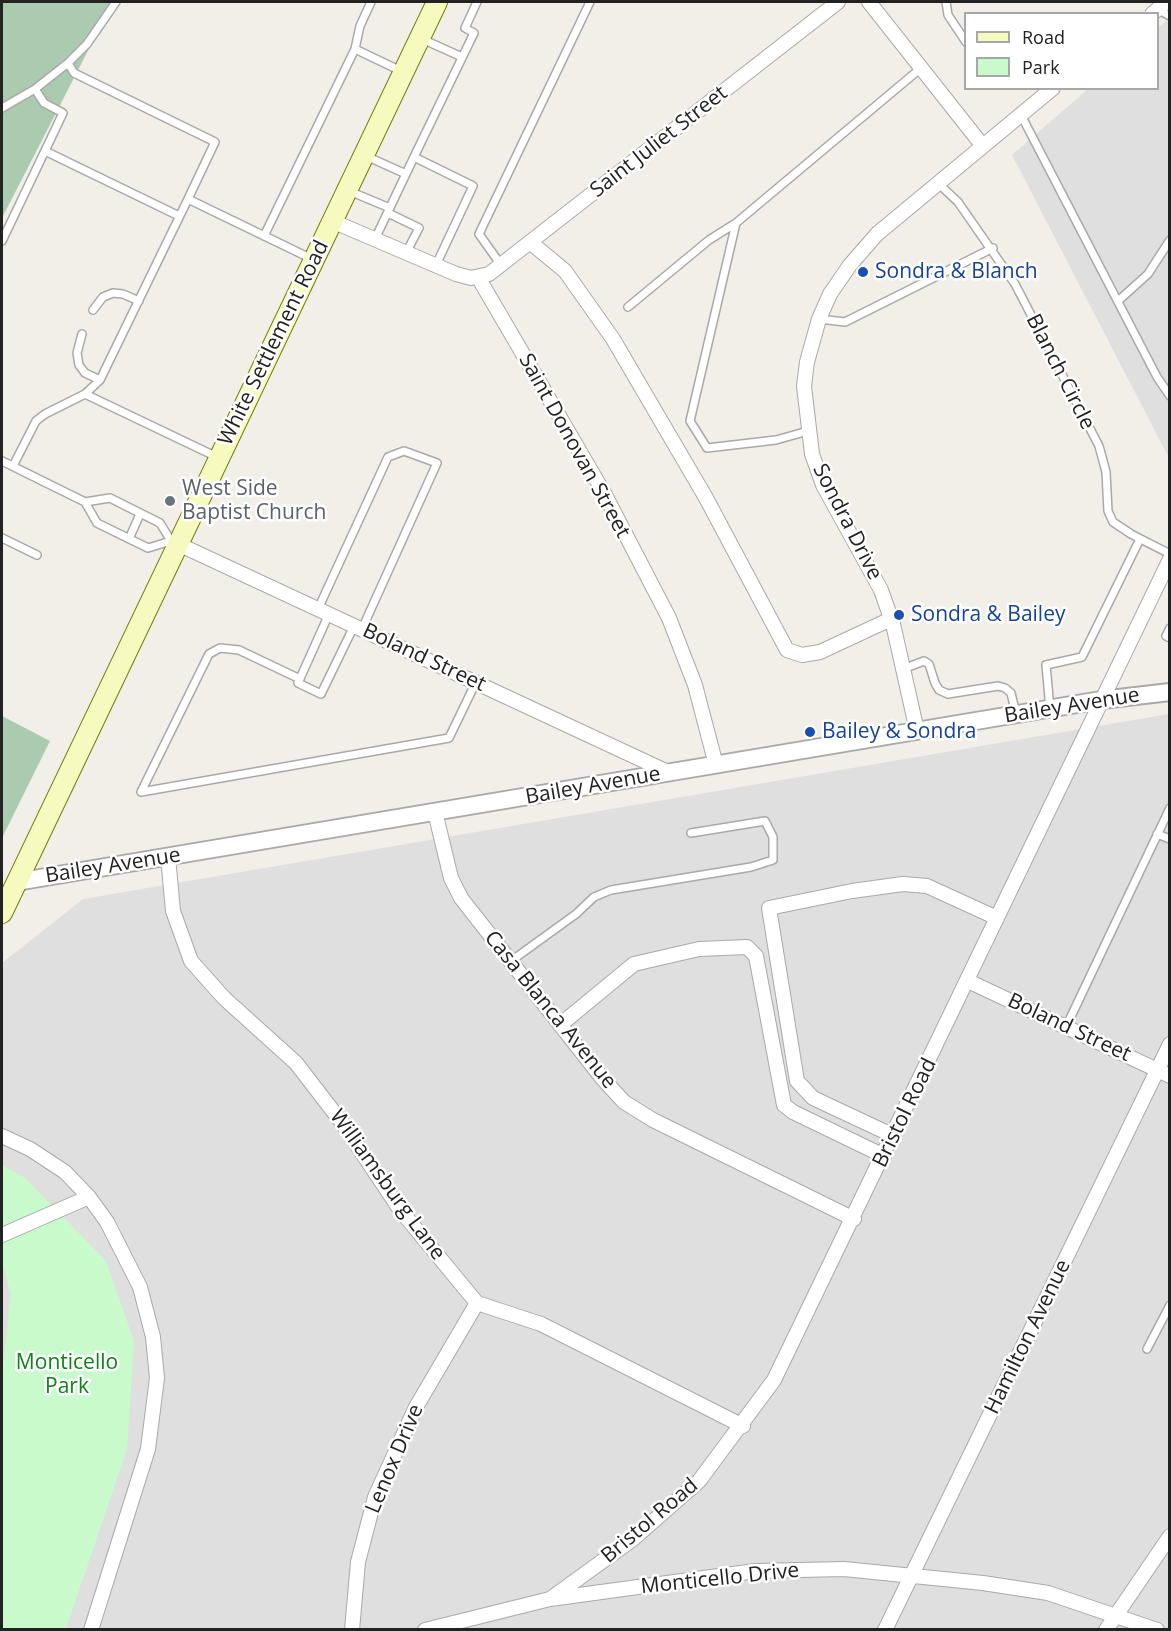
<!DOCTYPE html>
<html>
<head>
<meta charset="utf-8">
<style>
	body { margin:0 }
	#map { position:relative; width:1171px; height:1631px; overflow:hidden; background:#f2efe9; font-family:"Open Sans",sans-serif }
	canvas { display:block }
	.frame { position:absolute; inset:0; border:3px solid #222; pointer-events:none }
	.legend { position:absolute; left:964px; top:12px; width:195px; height:78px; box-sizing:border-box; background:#fff; border:2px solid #a7a7a7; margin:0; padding:8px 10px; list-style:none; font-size:18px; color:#222 }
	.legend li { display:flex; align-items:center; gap:12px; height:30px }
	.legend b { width:30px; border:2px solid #a7a7a7 }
</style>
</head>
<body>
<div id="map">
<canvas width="1171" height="1631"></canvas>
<div class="frame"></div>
<ul class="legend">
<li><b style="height:8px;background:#f7fabf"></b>Road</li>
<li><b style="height:16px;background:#c8facc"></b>Park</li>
</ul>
</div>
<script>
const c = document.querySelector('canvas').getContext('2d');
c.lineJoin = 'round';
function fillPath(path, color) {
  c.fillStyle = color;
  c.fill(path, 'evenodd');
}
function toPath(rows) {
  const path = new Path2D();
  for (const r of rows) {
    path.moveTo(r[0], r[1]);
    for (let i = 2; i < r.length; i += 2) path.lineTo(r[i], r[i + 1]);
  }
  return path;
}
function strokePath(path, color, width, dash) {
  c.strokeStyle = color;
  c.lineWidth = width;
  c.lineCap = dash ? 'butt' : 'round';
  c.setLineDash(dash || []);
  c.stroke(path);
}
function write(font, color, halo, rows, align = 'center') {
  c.font = font + ' "Open Sans",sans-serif';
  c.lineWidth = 5;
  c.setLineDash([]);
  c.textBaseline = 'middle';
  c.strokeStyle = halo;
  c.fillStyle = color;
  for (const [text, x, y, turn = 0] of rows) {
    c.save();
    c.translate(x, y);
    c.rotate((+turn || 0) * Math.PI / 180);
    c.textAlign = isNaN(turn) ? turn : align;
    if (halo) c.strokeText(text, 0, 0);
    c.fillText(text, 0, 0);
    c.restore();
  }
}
fillPath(toPath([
	[1169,18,1169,458,1012,155,1088,89,1158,88,1158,28],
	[1169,714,1169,1629,2,1630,2,963,83,899]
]), '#e0dfdf');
fillPath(toPath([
	[2,2,113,2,2,218],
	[2,716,50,741,2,838]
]), '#aacbaf');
fillPath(toPath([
	[2,1165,25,1178,106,1261,134,1341,127,1449,66,1629,2,1629,2,1373,11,1295,2,1263]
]), '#c8facc');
const service = toPath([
	[946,2,948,15,966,42],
	[1157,9,1170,16],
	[422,39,462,57],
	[355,49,401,71],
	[68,63,74,73,215,142,188,199,312,259],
	[2,108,35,89,68,63,87,44,116,2],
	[1021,115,1157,377,1170,396],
	[45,151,179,216],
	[366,156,406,174],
	[938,183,958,202,1015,284,1099,446,1106,472,1108,511,1113,522,1131,534,1170,554],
	[349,191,390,208],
	[188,199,100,380,85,394,219,458],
	[388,213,419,228,406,253],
	[264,236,355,49,360,26,371,2],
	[375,239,414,157],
	[2,241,63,113,44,103,35,89],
	[436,265,473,186,414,157,474,33,465,28,477,2],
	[501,265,479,234,590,2],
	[1118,301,1148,274,1170,240],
	[628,307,709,240,736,223],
	[93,310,103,297,113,293,123,294,139,301],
	[819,319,845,322,993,248],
	[82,334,77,353,79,365,85,373,100,380],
	[808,431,776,440,707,448,690,421,736,223,921,68],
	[2,461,85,502,110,498,160,523,171,541,178,543],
	[13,466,36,421,45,414,85,394],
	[85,502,97,523,148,548,171,541],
	[2,538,37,555],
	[129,539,140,514],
	[318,609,388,457,404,451,437,463,362,629],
	[329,614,298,683,321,694,354,626],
	[1170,628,1166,636,1170,638],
	[903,669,924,661,929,664,935,683,939,690,948,694,998,686,1005,688,1011,693,1016,714],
	[300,679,239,650,220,648,209,654,141,792,449,738,476,682],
	[1050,709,1046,665,1082,657,1140,539],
	[1157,834,1170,839],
	[511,961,576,914,594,897,611,890,751,867,773,860,773,837,765,821,691,833],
	[1066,1027,1170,808],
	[1147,1349,1170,1305]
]);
const minor = toPath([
	[869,2,982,145],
	[1152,14,1166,2],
	[332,221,456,274,471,278,489,274,838,2],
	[530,242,565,271,613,339,706,498,787,650,802,655,820,652,891,619],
	[478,277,604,493,669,618,695,685,716,765],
	[178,544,670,773],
	[917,731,893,624,881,590,823,485,812,454,804,386,807,362,819,319,830,294,850,265,877,234,1053,88],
	[435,812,451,878,461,898,602,1078,624,1102,653,1120,854,1219],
	[168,857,173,911,191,961,224,998,296,1063,343,1124,401,1211,477,1303,541,1324,743,1426],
	[968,981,1170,1076],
	[560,1025,634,964,699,949,747,947,756,956,784,1105,793,1112,884,1156],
	[2,1136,30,1149,65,1172,89,1197,107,1222,140,1287,153,1337,157,1378,148,1449,91,1630],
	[894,1136,813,1098,797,1081,769,908,852,891,903,884,927,886,997,918],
	[2,1235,89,1197],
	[550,1599,633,1539,699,1481,774,1380,1170,559],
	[352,1630,358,1562,375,1497,416,1407,477,1303],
	[425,1630,550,1599,755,1571,844,1569,983,1583,1048,1593,1157,1630],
	[885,1630,1170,1044],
	[1106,1630,1170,1536]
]);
const tertiary = toPath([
	[16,882,1101,700,1170,692]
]);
const secondary = toPath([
	[2,913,437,2]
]);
strokePath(service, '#a9a9a9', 10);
strokePath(minor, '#a9a9a9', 16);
strokePath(tertiary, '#a9a9a9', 20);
strokePath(secondary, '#707d05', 22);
strokePath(service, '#fff', 7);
strokePath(minor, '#fff', 14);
strokePath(tertiary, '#fff', 16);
strokePath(secondary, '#f7fabf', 20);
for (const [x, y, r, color] of [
	[863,272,6,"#1a4fb4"],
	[170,501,6,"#6b7280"],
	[899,615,6,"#1a4fb4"],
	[810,732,6,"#1a4fb4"]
]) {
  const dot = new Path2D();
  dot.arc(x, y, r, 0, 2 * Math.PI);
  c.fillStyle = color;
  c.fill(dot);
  strokePath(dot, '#fff', 2);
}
write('21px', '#222', '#fff', [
	["Saint Juliet Street",659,142,-38],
	["White Settlement Road",274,343,-64],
	["Blanch Circle",1060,372,63],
	["Saint Donovan Street",574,446,61],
	["Sondra Drive",847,522,63],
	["Boland Street",424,658,25],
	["Bailey Avenue",1072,706,-9],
	["Bailey Avenue",593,786,-10],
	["Bailey Avenue",113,866,-9],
	["Casa Blanca Avenue",550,1010,51],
	["Boland Street",1069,1028,25],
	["Bristol Road",905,1113,-64],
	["Williamsburg Lane",387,1185,54],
	["Hamilton Avenue",1028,1337,-64],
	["Lenox Drive",395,1459,-67],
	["Bristol Road",650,1521,-40],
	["Monticello Drive",720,1579,-6]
]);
write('21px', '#164399', '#fff', [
	["Sondra & Blanch",875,272],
	["Sondra & Bailey",911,615],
	["Bailey & Sondra",822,732]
], 'left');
write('21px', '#5b616d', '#fff', [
	["West Side",182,489],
	["Baptist Church",182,513]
], 'left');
write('21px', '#0c8416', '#fff', [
	["Monticello",67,1363],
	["Park",67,1387]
]);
</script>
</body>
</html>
